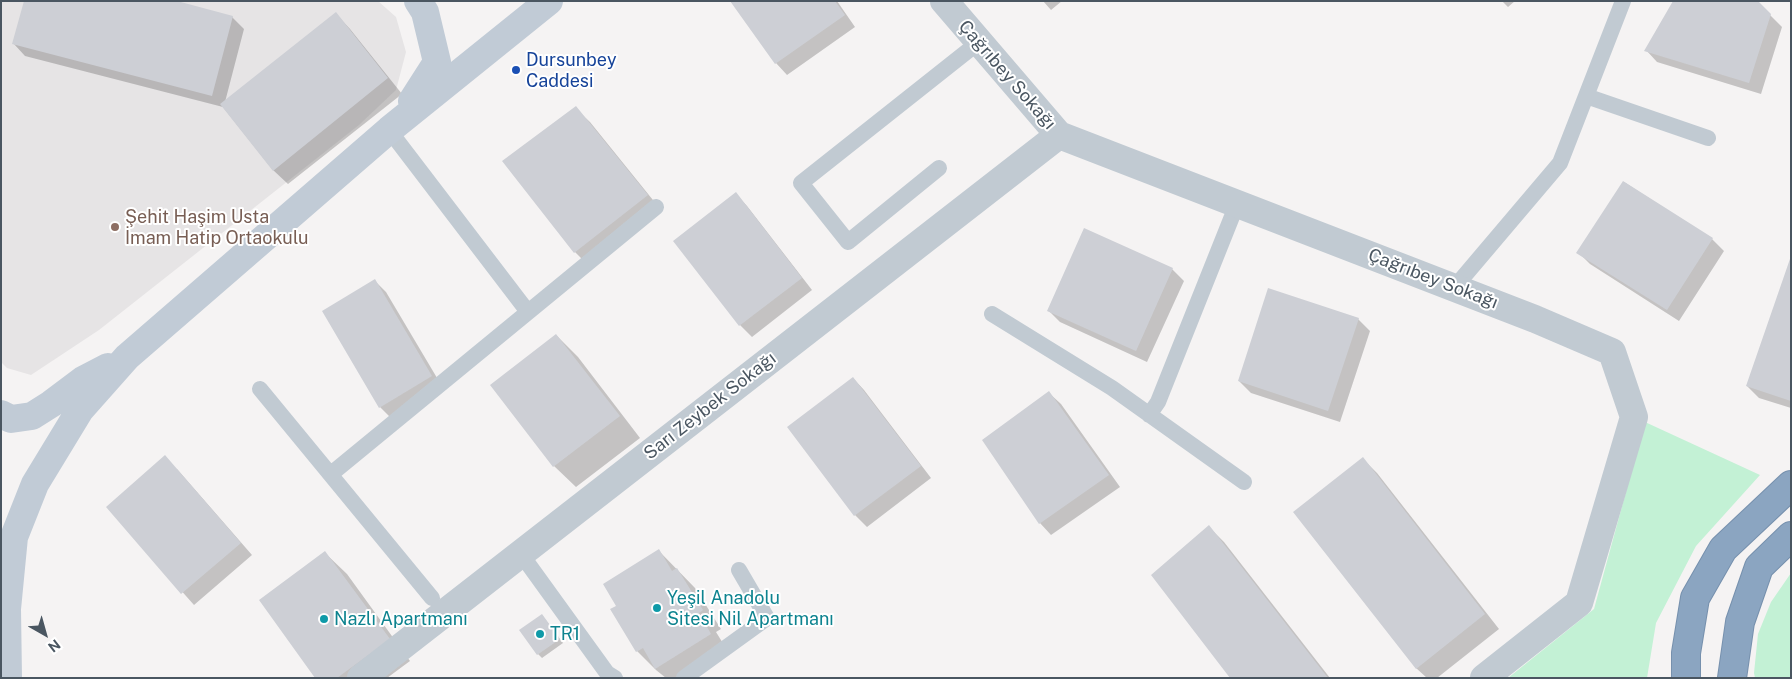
<!DOCTYPE html>
<html>
<head>
<meta charset="utf-8">
<style>
	body { margin:0 }
	#map { position:relative; width:1792px; height:679px; overflow:hidden; background:#f5f3f3; font-family:"Public Sans",sans-serif }
	canvas { display:block }
	.frame { position:absolute; inset:0; border:2px solid #4a5661; pointer-events:none }
	.north { position:absolute; left:20px; top:609px; width:50px; height:50px; -webkit-text-stroke:4px #fff; paint-order:stroke; rotate:142deg; font-size:14px; font-weight:700; line-height:20px; text-align:center; color:#4a5661 }
	.north::after { content:''; display:block; margin:auto; width:18px; height:22px; background:#4a5661; clip-path:polygon(50% 0,100% 100%,50% 72%,0 100%) }
</style>
</head>
<body>
<div id="map">
<canvas width="1792" height="679"></canvas>
<div class="frame"></div>
<div class="north">N</div>
</div>
<script>
const c = document.querySelector('canvas').getContext('2d');
c.lineJoin = 'round';
function fillPath(path, color) {
  c.fillStyle = color;
  c.fill(path, 'evenodd');
}
function toPath(rows) {
  const path = new Path2D();
  for (const r of rows) {
    path.moveTo(r[0], r[1]);
    for (let i = 2; i < r.length; i += 2) path.lineTo(r[i], r[i + 1]);
  }
  return path;
}
function strokePath(path, color, width, dash) {
  c.strokeStyle = color;
  c.lineWidth = width;
  c.lineCap = dash ? 'butt' : 'round';
  c.setLineDash(dash || []);
  c.stroke(path);
}
function write(font, color, halo, rows, align = 'center') {
  c.font = font + ' "Public Sans",sans-serif';
  c.lineWidth = 4;
  c.setLineDash([]);
  c.textBaseline = 'middle';
  c.strokeStyle = halo;
  c.fillStyle = color;
  for (const [text, x, y, turn = 0] of rows) {
    c.save();
    c.translate(x, y);
    c.rotate((+turn || 0) * Math.PI / 180);
    c.textAlign = isNaN(turn) ? turn : align;
    if (halo) c.strokeText(text, 0, 0);
    c.fillText(text, 0, 0);
    c.restore();
  }
}
fillPath(toPath([
	[1,1,378,1,396,17,406,52,396,90,359,125,99,330,31,375,7,368,1,362]
]), '#e6e4e5');
fillPath(toPath([
	[1645,422,1760,475,1696,546,1656,623,1647,678,1508,678,1594,609],
	[1791,573,1791,678,1755,678,1754,673,1758,634,1771,602]
]), '#c3f1d5');
fillPath(toPath([
	[731,1,837,1,855,27,787,75,776,63],
	[1043,1,1062,1,1051,10],
	[1502,1,1515,1,1508,7],
	[1756,1,1782,27,1761,94,1657,62,1646,50],
	[336,14,350,29,402,94,288,184,273,170,223,107,25,56,14,44,232,17,244,29,225,102],
	[575,108,590,122,661,210,590,267,575,252,504,161],
	[1624,182,1712,239,1724,251,1679,321,1590,264,1578,252],
	[736,194,747,206,812,290,752,337,740,325,675,241],
	[1791,259,1791,408,1759,398,1747,386],
	[1172,269,1184,281,1147,362,1060,322,1048,310],
	[375,281,386,292,443,388,392,419,380,407],
	[1358,319,1370,331,1340,422,1251,393,1239,381],
	[556,335,578,357,640,438,576,487,554,466,492,385],
	[853,378,864,390,931,478,867,527,855,515,788,427],
	[1049,393,1061,404,1120,487,1051,535,1040,523],
	[1363,459,1377,473,1499,629,1437,678,1427,678,1416,668],
	[177,469,252,555,194,605,107,507],
	[1209,527,1224,542,1330,678,1232,678],
	[659,551,695,588,721,629,716,632,729,653,689,678,666,678,656,670,637,651,612,610,618,606],
	[325,553,347,574,410,661,387,678,317,678],
	[542,615,563,643,542,658,538,654]
]), '#0003');
fillPath(toPath([
	[24,1,177,1,233,16,212,96,12,44],
	[730,1,835,1,845,15,775,64],
	[1673,1,1758,1,1771,14,1749,83,1644,51],
	[336,12,388,78,273,171,220,104],
	[576,106,648,195,574,253,502,161],
	[1623,181,1713,238,1667,310,1576,253],
	[736,192,802,278,739,326,673,241],
	[1084,228,1173,268,1136,351,1047,311],
	[1791,256,1791,401,1746,386],
	[375,279,432,376,379,408,322,311],
	[1268,288,1359,318,1328,411,1238,381],
	[556,334,620,416,553,467,490,385],
	[853,377,921,466,854,516,787,427],
	[1049,391,1109,475,1039,524,982,440],
	[165,455,241,543,181,594,106,507],
	[1363,457,1485,614,1416,669,1293,512],
	[1209,525,1328,678,1230,678,1151,575],
	[659,549,672,571,677,568,703,610,699,613,711,634,655,669,643,648,636,652,610,609,616,606,603,584],
	[325,551,390,639,337,678,315,678,259,600],
	[542,614,560,639,537,655,519,630]
]), '#cdcfd5');
const motorway = toPath([
	[1686,678,1686,653,1695,598,1723,549,1791,485],
	[1732,678,1740,622,1759,567,1791,536]
]);
strokePath(motorway, '#7690ad', 30);
strokePath(toPath([
	[1586,96,1708,138],
	[389,130,528,312],
	[939,168,848,242,801,183,979,42],
	[1454,288,1560,163,1623,1],
	[992,314,1112,388,1244,482],
	[260,389,432,598],
	[1149,415,1158,402,1237,204],
	[331,474,656,207],
	[521,554,607,673,615,678],
	[684,678,767,618,739,570]
]), '#c1cad2', 16);
strokePath(toPath([
	[944,1,1059,135,1535,319,1612,352,1634,417,1579,603,1484,678],
	[361,678,1059,135]
]), '#c1cad2', 28);
strokePath(toPath([
	[412,101,437,62,425,12,418,1],
	[1,414,11,419,32,416,51,404,83,380,108,367],
	[8,678,7,609,14,537,35,484,80,410,127,357,389,130,549,1]
]), '#c1cbd6', 28);
strokePath(motorway, '#8ba5c1', 28);
for (const [x, y, r, color] of [
	[516,70,5,"#1a4fb4"],
	[115,227,5,"#8d6e63"],
	[657,608,5,"#0f9aa8"],
	[324,619,5,"#0f9aa8"],
	[540,634,5,"#0f9aa8"]
]) {
  const dot = new Path2D();
  dot.arc(x, y, r, 0, 2 * Math.PI);
  c.fillStyle = color;
  c.fill(dot);
  strokePath(dot, '#fff', 2);
}
write('18px', '#164399', '#fff', [
	["Dursunbey",526,60],
	["Caddesi",526,81]
], 'left');
write('18px', '#4a5661', '#fff', [
	["Çağrıbey Sokağı",1007,75,49],
	["Çağrıbey Sokağı",1433,279,21],
	["Sarı Zeybek Sokağı",710,406,-38]
]);
write('18px', '#785e54', '#fff', [
	["Şehit Haşim Usta",125,217],
	["İmam Hatip Ortaokulu",125,238]
], 'left');
write('18px', '#0d838f', '#fff', [
	["Yeşil Anadolu",667,598],
	["Sitesi Nil Apartmanı",667,619],
	["Nazlı Apartmanı",334,619],
	["TR1",550,634]
], 'left');
</script>
</body>
</html>
